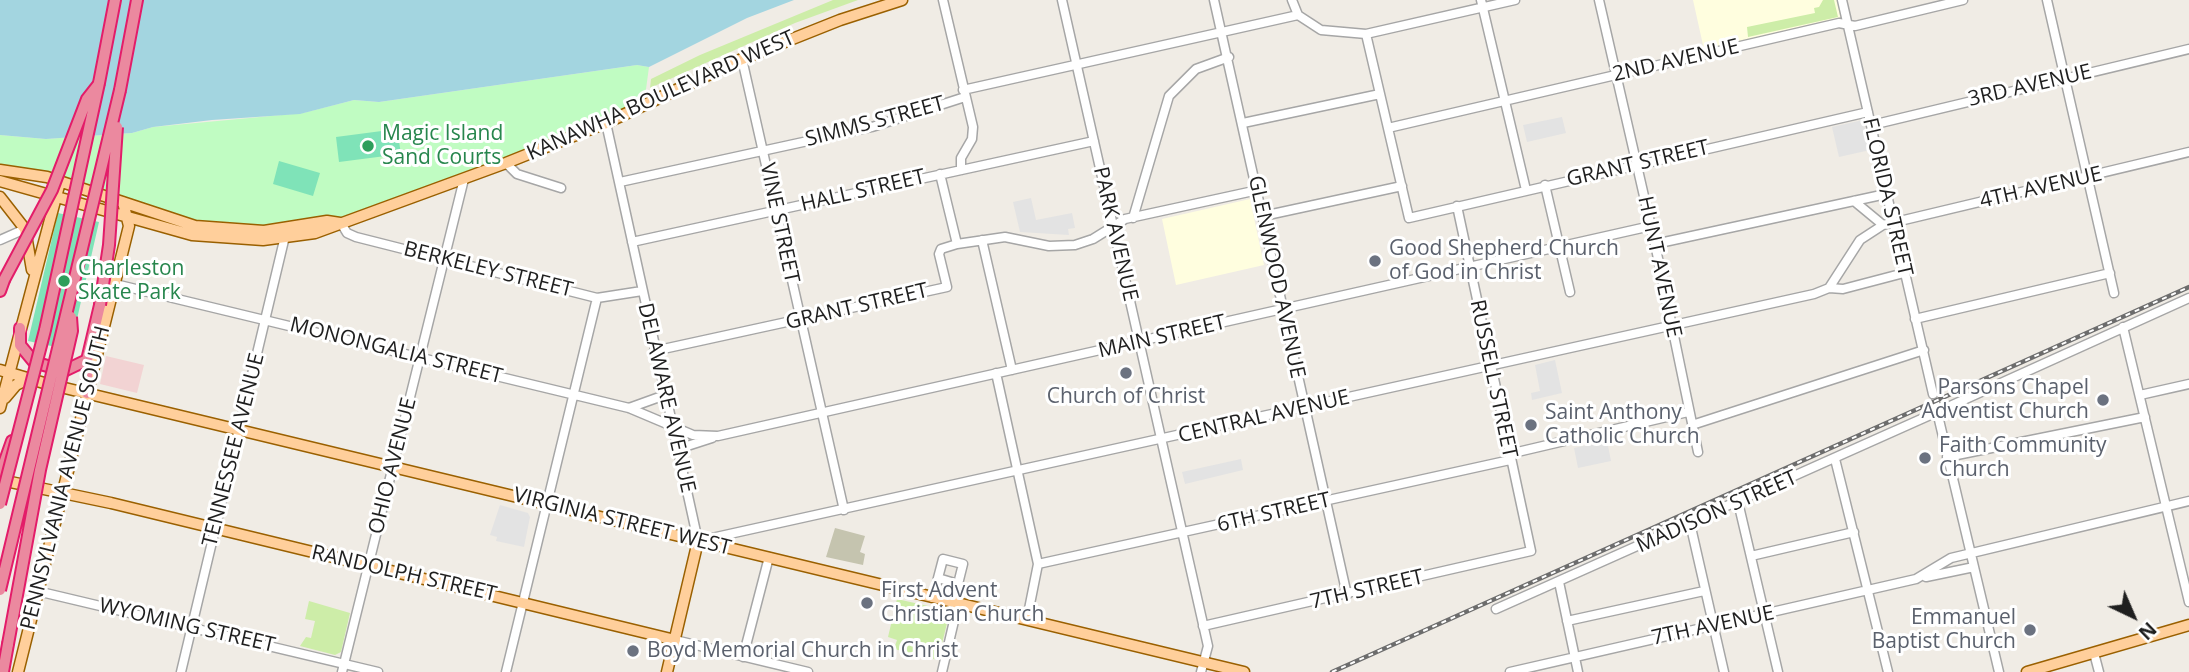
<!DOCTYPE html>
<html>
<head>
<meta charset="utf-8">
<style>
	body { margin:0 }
	#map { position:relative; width:2189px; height:672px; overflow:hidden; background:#f0ece5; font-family:"Open Sans",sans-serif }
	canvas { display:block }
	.north { position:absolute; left:2098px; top:581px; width:70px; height:70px; -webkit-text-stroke:5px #fff; paint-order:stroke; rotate:136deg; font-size:19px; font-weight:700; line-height:28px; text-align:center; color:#1f1f1f }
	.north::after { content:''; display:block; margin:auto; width:24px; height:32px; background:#1f1f1f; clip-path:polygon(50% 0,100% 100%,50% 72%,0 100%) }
</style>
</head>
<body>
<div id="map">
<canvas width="2189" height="672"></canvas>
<div class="north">N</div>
</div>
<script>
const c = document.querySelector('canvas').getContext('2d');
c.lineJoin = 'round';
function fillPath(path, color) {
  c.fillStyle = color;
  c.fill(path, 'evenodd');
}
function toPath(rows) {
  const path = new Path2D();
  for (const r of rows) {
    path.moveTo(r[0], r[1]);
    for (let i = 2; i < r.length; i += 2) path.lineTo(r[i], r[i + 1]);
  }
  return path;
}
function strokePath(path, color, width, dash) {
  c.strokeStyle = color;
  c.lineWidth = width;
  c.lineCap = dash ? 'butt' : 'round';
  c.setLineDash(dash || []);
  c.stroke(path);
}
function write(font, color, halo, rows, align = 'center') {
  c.font = font + ' "Open Sans",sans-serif';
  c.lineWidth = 6;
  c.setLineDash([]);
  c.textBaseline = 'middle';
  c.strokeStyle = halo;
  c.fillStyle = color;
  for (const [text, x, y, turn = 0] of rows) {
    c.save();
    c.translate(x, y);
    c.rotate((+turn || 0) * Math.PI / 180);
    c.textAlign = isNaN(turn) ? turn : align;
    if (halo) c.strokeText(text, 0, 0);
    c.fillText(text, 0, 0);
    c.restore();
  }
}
fillPath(toPath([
	[106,356,144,365,137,393,100,384]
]), '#f2d3d3');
fillPath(toPath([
	[1693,0,1842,0,1848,24,1705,54],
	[1250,199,1264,265,1176,285,1162,219]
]), '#fffedf');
fillPath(toPath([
	[835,528,865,536,860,552,865,554,863,565,826,557]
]), '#c5c4af');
fillPath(toPath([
	[833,0,858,0,795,23,650,88,651,79,700,55],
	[1823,0,1834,0,1838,17,1748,37,1747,27,1815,13,1814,8,1819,7],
	[897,599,950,611,938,660,894,649,897,640,888,637],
	[309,601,350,613,341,652,335,655,300,646,306,637,311,638,315,621,305,619]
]), '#cdeda8');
fillPath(toPath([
	[637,65,649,67,644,104,341,223,219,229,47,177,0,170,0,135,46,139,132,133,153,127,303,113,354,100,379,102]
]), '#c0fcc2');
fillPath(toPath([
	[397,129,401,154,339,162,336,137],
	[279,161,320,173,313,196,273,184],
	[58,213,99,222,70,350,28,341]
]), '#7fe3b8');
fillPath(toPath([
	[1562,117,1566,133,1527,142,1523,125],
	[1863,120,1870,150,1839,157,1832,127],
	[1031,198,1036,220,1072,213,1075,228,1068,229,1069,235,1020,232,1013,202],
	[1555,360,1562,393,1532,400,1531,393,1540,391,1535,365],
	[1607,441,1611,461,1578,468,1574,448],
	[1241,459,1243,470,1185,484,1182,472],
	[500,505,528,513,530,517,524,547,496,541,497,537,490,535]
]), '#e3e3e3');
fillPath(toPath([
	[0,0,794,0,747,18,649,67,637,65,379,102,354,100,300,114,212,120,153,127,132,133,46,139,0,135]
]), '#a3d5e0');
const minor = toPath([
	[943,0,973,127,972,139,961,158,961,170],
	[1062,0,1208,646,1201,672],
	[1214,0,1347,595],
	[1292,0,1298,15,1321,30,1366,34,1515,0],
	[1481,0,1526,190],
	[1599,0,1655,244,1698,452],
	[1842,0,1933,394],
	[2047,0,2114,293],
	[1366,34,1409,218,1868,112],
	[742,59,844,510],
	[963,90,1298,15],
	[606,123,698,541,1814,294,1829,288,1860,240,1883,225,2189,152],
	[1243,123,1380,94],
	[1872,125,2189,49],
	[1388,128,1839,23,1855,26,1963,0],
	[506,163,517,174,561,188],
	[940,174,957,244],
	[620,182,872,127,965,97],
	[1545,185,1570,292],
	[1854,201,1883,225],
	[1263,216,1402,186],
	[1133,218,1169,96,1196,69,1229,57],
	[341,223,347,233,356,237,597,298,642,291],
	[0,240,25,229],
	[982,240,1012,370],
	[632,242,1094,141],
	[1655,244,1886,194],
	[115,284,629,408,693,435,718,436,1651,226],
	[1829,288,1843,289,1904,273],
	[1915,319,2110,273],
	[2123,327,2189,602],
	[654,351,947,287,939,254,941,249,957,244,1005,237,1049,246,1075,245,1093,239,1125,219,1258,190],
	[996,373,1038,564,1027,619],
	[2140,395,2189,384],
	[1935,403,1999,672],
	[1948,407,2189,298],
	[629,408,665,395],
	[1692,425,1924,350],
	[678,449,712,438],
	[1509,454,1688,412],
	[1947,457,2145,417],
	[1835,459,1888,672],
	[1738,502,1778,672],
	[1690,523,1724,672],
	[1751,556,1854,532],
	[1038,564,1510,460],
	[1926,577,1974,567],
	[1559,582,1578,672],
	[37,591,378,672],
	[933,598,938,578,943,559,963,564,958,584,938,578],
	[1496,609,1937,412],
	[1567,621,1704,591],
	[1203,626,1531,551,1457,206],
	[675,640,808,672],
	[2094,653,2099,672],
	[743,657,769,557],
	[181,672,286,232],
	[342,672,464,179],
	[506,672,597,298],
	[942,672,958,604],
	[1510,672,1916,579,1951,558,2189,501]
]);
const major = toPath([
	[0,170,47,177,195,226,264,231,327,221,340,223],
	[0,181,192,235,263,240,315,233,506,163,606,123,742,59,840,20,902,0],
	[0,197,25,229,32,270],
	[0,370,44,383,1244,672],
	[5,398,16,385,28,379],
	[0,408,60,182],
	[1,480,111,503,675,640],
	[18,672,129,226,123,202],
	[667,672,698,541],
	[2027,672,2189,625]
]);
const highway = toPath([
	[99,83,115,0],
	[120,90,137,0],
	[0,291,4,280],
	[20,328,20,345,34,362,64,371,87,360],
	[87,393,87,360,100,305],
	[0,475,12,441],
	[3,672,8,644]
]);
strokePath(minor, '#a6a6a6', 11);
strokePath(major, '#9a6000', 13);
strokePath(highway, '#e31c69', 14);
strokePath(minor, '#fff', 8);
strokePath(major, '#ffcf9b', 10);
strokePath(highway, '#eb899f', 10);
const rail = toPath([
	[1332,672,2189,287]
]);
strokePath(rail, '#6d6d6d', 4.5);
strokePath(rail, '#fff', 2, [5]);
const highwayBridge = toPath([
	[4,280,52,190,87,99,98,85],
	[100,305,109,245,117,127],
	[0,504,45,330,99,83],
	[0,590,120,90],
	[8,644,40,470,72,331,71,317]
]);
strokePath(highwayBridge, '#e31c69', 14, []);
strokePath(highwayBridge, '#eb899f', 10);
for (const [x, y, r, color] of [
	[368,146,7,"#2e9e5b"],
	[1375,261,7,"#6b7280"],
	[64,281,7,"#2e9e5b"],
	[1126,373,7,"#6b7280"],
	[2103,400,7,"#6b7280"],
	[1531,425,7,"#6b7280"],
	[1925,458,7,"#6b7280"],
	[867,603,7,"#6b7280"],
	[2030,630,7,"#6b7280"],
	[633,651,7,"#6b7280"]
]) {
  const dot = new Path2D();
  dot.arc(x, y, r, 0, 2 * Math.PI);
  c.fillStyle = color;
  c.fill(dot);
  strokePath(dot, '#fff', 2.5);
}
write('21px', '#1f1f1f', '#fff', [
	["2ND AVENUE",1676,61,-13],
	["3RD AVENUE",2030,86,-13],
	["KANAWHA BOULEVARD WEST",661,96,-24],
	["SIMMS STREET",875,122,-15],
	["GRANT STREET",1638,164,-13],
	["4TH AVENUE",2041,188,-13],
	["HALL STREET",863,191,-13],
	["FLORIDA STREET",1887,197,77],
	["VINE STREET",779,223,78],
	["PARK AVENUE",1115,234,77],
	["HUNT AVENUE",1659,267,78],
	["BERKELEY STREET",488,270,14],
	["GLENWOOD AVENUE",1276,277,78],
	["GRANT STREET",857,307,-13],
	["MAIN STREET",1162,337,-13],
	["MONONGALIA STREET",396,351,14],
	["RUSSELL STREET",1493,379,78],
	["DELAWARE AVENUE",666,398,77],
	["CENTRAL AVENUE",1264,417,-13],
	["TENNESSEE AVENUE",234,450,-76],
	["OHIO AVENUE",393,466,-76],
	["PENNSYLVANIA AVENUE SOUTH",66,478,-76],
	["MADISON STREET",1717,512,-24],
	["6TH STREET",1274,513,-13],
	["VIRGINIA STREET WEST",622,522,14],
	["RANDOLPH STREET",404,574,13],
	["7TH STREET",1367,590,-13],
	["WYOMING STREET",187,626,13],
	["7TH AVENUE",1713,626,-12]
]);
write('21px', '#27864d', '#fff', [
	["Magic Island",382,134],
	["Sand Courts",382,158],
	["Charleston",78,269],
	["Skate Park",78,293]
], 'left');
write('21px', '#5b616d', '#fff', [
	["Good Shepherd Church",1389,249],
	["of God in Christ",1389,273],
	["Parsons Chapel",2089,388,"right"],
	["Adventist Church",2089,412,"right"],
	["Church of Christ",1126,397,"center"],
	["Saint Anthony",1545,413],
	["Catholic Church",1545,437],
	["Faith Community",1939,446],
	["Church",1939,470],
	["First Advent",881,591],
	["Christian Church",881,615],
	["Emmanuel",2016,618,"right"],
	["Baptist Church",2016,642,"right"],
	["Boyd Memorial Church in Christ",647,651]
], 'left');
</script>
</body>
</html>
